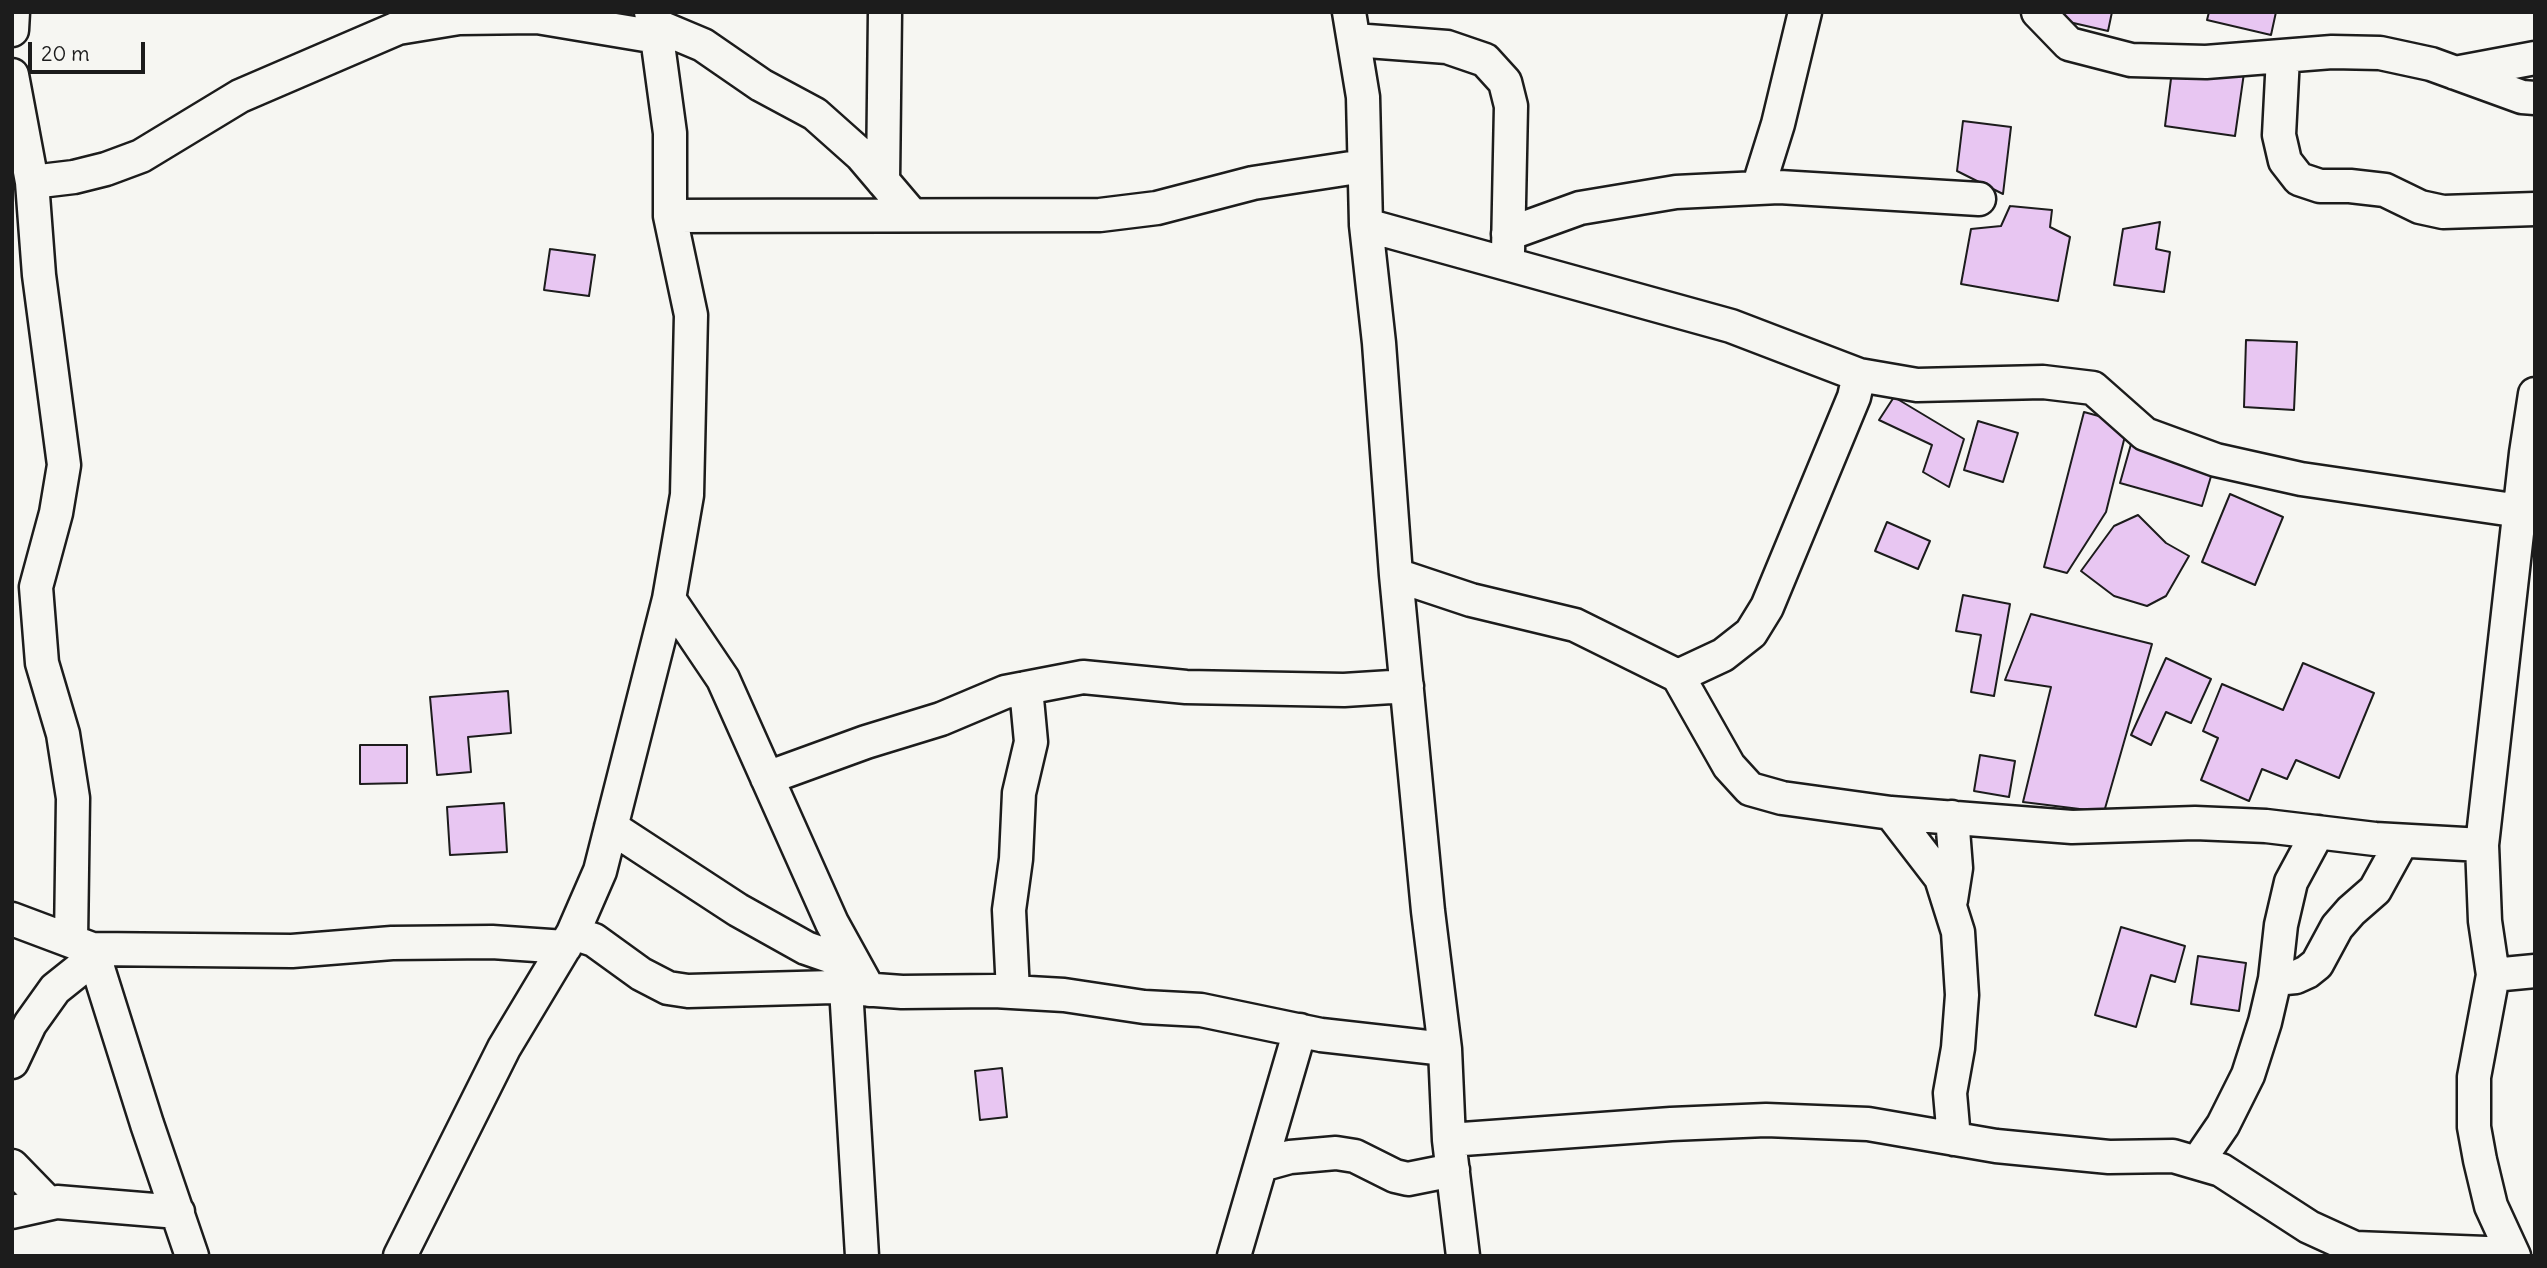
<!DOCTYPE html>
<html>
<head>
<meta charset="utf-8">
<style>
	body { margin:0 }
	#map { position:relative; width:2547px; height:1268px; overflow:hidden; background:#f6f6f2; font-family:Delius,sans-serif }
	canvas { display:block }
	.frame { position:absolute; inset:0; border:14px solid #1c1c1c; pointer-events:none }
	.scale { position:absolute; left:28px; top:42px; width:117px; height:32px; box-sizing:border-box; border:4px solid #1c1c1c; border-top:0; padding-left:9px; font-size:21px; line-height:24px; white-space:nowrap; color:#1c1c1c; -webkit-text-stroke:5px #f6f6f2; paint-order:stroke }
</style>
</head>
<body>
<div id="map">
<canvas width="2547" height="1268"></canvas>
<div class="frame"></div>
<div class="scale">20 m</div>
</div>
<script>
const c = document.querySelector('canvas').getContext('2d');
c.lineJoin = 'round';
function fillPath(path, color) {
  c.fillStyle = color;
  c.fill(path, 'evenodd');
}
function toPath(rows) {
  const path = new Path2D();
  for (const r of rows) {
    path.moveTo(r[0], r[1]);
    for (let i = 2; i < r.length; i += 2) path.lineTo(r[i], r[i + 1]);
  }
  return path;
}
function strokePath(path, color, width, dash) {
  c.strokeStyle = color;
  c.lineWidth = width;
  c.lineCap = dash ? 'butt' : 'round';
  c.setLineDash(dash || []);
  c.stroke(path);
}
const building = toPath([
	[2056,12,2112,12,2108,31,2056,19,2056,12],
	[2209,12,2276,12,2271,35,2207,20,2209,12],
	[2173,63,2244,73,2235,136,2165,126,2173,63],
	[1963,121,2011,127,2003,194,1957,171,1963,121],
	[2010,206,2052,210,2050,227,2070,237,2058,301,1961,284,1971,229,2001,226,2010,206],
	[2160,222,2156,249,2170,252,2164,292,2114,285,2123,229,2160,222],
	[550,249,595,255,589,296,544,290,550,249],
	[2246,340,2297,342,2294,410,2244,407,2246,340],
	[1894,397,1964,439,1949,487,1923,472,1932,445,1879,420,1894,397],
	[2084,412,2128,424,2106,512,2067,573,2044,567,2084,412],
	[1978,421,2018,433,2003,482,1964,470,1978,421],
	[2133,437,2216,460,2202,506,2120,483,2133,437],
	[2230,494,2283,517,2255,585,2202,562,2230,494],
	[2138,515,2166,543,2189,556,2166,596,2147,606,2114,596,2081,571,2114,526,2138,515],
	[1887,522,1930,541,1918,569,1875,551,1887,522],
	[1963,595,2010,604,1994,696,1971,692,1981,635,1956,631,1963,595],
	[2031,614,2152,644,2104,812,2023,802,2051,687,2005,680,2031,614],
	[2166,658,2211,679,2191,723,2166,712,2151,745,2131,735,2166,658],
	[2303,663,2374,693,2339,778,2296,760,2287,779,2262,769,2249,801,2201,780,2218,738,2203,731,2222,684,2283,710,2303,663],
	[508,691,511,733,468,737,471,772,437,775,430,697,508,691],
	[360,745,407,745,407,783,360,784,360,745],
	[1980,755,2015,761,2009,797,1974,791,1980,755],
	[504,803,507,852,450,855,447,807,504,803],
	[2121,927,2185,946,2175,982,2151,975,2136,1027,2095,1015,2121,927],
	[2198,956,2246,963,2239,1011,2191,1004,2198,956],
	[1002,1068,1007,1117,980,1120,975,1071,1002,1068]
]);
fillPath(building, '#e8c6f2');
strokePath(building, '#1c1c1c', 2);
const minor = toPath([
	[1349,12,1363,97,1366,225,1379,343,1396,575,1428,911,1445,1049,1449,1140,1463,1256],
	[2038,12,2069,44,2131,60,2206,62,2332,52,2380,53,2431,64,2522,97,2535,98],
	[653,24,703,45,761,85,815,114,861,155,912,215],
	[12,30,13,12],
	[1354,40,1447,47,1485,60,1505,82,1511,106,1508,252],
	[2283,57,2279,135,2285,161,2299,179,2320,186,2350,186,2385,190,2420,207,2443,212,2535,209],
	[2455,73,2535,58],
	[12,75,32,182,39,275,64,465,56,513,36,587,42,663,63,734,73,798,71,941],
	[883,181,885,12],
	[32,182,74,177,106,169,141,156,240,96,398,28,459,18,537,17,657,37],
	[1758,188,1778,124,1805,12],
	[670,216,1100,215,1157,208,1253,183,1364,166],
	[1366,225,1731,326,1859,375,1917,385,2043,382,2093,388,2145,434,2216,460,2301,479,2520,511],
	[1508,234,1580,208,1676,192,1779,187,1979,199],
	[1396,575,1471,600,1575,625,1678,676,1729,766,1750,789,1782,798,1891,813,2072,827,2195,823,2266,826,2375,839,2482,845],
	[669,599,723,679,832,923,869,990],
	[1678,676,1723,655,1751,633,1767,607,1854,397,1859,375],
	[767,778,866,742,941,719,1005,692,1083,677,1186,687,1344,690,1407,686],
	[1891,813,1941,878,1958,932,1962,995,1958,1048,1950,1093,1954,1139],
	[611,827,738,910,806,948,855,965],
	[1951,900,1956,868,1952,817],
	[12,919,92,949,292,951,392,943,492,942,565,947],
	[573,933,594,940,641,974,668,988,688,991,834,987,902,992,994,991,1064,995,1144,1007,1201,1010,1321,1035,1445,1049],
	[92,949,147,1124,192,1256],
	[2493,975,2535,971],
	[2275,979,2296,977,2307,972,2317,964,2337,927,2351,911,2375,890,2402,841],
	[846,988,862,1256],
	[1013,992,1009,910,1016,859,1019,793,1031,742,1026,688],
	[12,1062,30,1024,55,989,95,957],
	[1449,1140,1671,1124,1766,1120,1868,1124,1996,1146,2109,1157,2173,1156,2221,1170,2309,1227,2355,1248,2512,1254],
	[2197,1163,2223,1125,2248,1075,2265,1022,2275,979,2281,925,2291,882,2318,832],
	[1261,1165,1290,1157,1336,1153,1355,1156,1395,1176,1408,1179,1453,1170],
	[12,1166,48,1203],
	[12,1212,57,1202,178,1212],
	[400,1256,504,1048,573,933,600,871,669,599,687,495,691,315,670,216,670,133,657,37,651,12],
	[1234,1256,1300,1030],
	[2514,1256,2491,1206,2480,1160,2474,1127,2474,1077,2493,975,2485,921,2482,845,2526,453,2535,394]
]);
strokePath(minor, '#1c1c1c', 37);
strokePath(minor, '#f6f6f2', 32);
</script>
</body>
</html>
